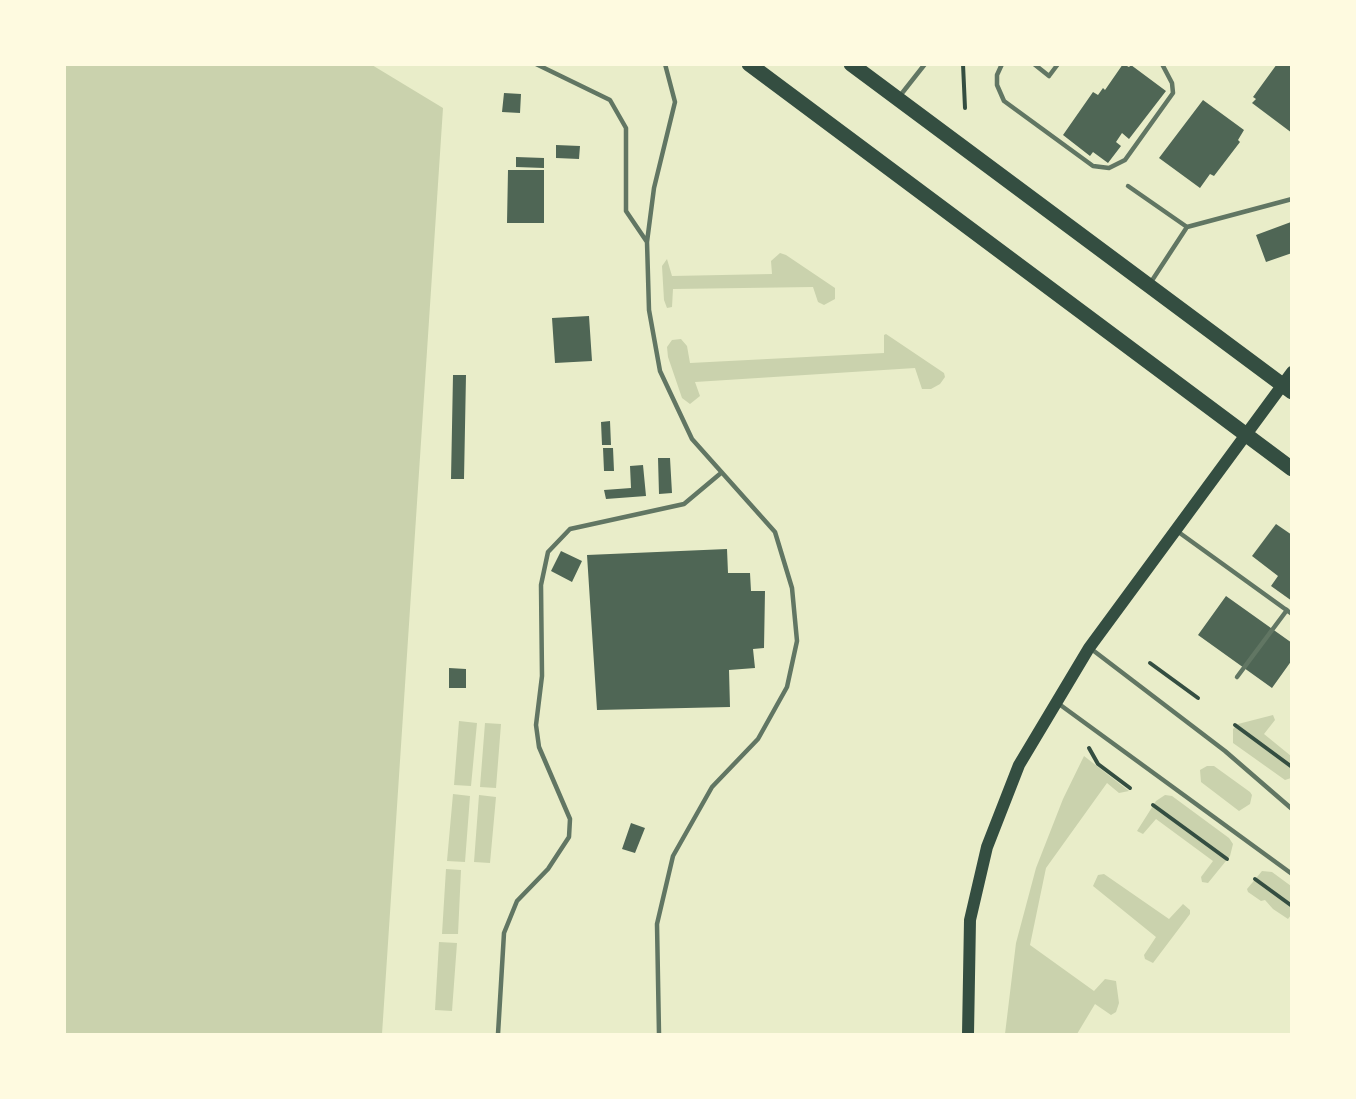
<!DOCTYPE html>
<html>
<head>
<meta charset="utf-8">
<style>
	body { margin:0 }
	#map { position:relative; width:1356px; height:1099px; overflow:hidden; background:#e9edc9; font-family:Mulish,sans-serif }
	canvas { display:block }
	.frame { position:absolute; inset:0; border:66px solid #fefae0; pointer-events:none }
</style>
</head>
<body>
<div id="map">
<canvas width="1356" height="1099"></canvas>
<div class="frame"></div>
</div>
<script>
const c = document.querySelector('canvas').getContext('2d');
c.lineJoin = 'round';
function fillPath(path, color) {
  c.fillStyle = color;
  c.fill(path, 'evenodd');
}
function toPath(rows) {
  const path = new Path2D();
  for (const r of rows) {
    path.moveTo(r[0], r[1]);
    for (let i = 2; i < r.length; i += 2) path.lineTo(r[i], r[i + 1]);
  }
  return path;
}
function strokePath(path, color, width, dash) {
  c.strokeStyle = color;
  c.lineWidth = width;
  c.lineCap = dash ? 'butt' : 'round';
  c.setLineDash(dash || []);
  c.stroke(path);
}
fillPath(toPath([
	[64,65,372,65,443,108,382,1034,65,1034],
	[780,253,786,255,835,288,835,299,824,305,818,302,813,287,673,289,672,307,667,308,664,300,662,266,667,259,672,276,772,274,771,261],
	[886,334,944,373,945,377,940,384,931,389,922,389,915,368,695,382,700,396,690,404,682,398,668,357,667,347,672,340,681,339,687,346,690,363,884,353,884,335],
	[1273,715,1275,720,1264,734,1291,756,1291,778,1285,780,1233,743,1233,729,1238,724],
	[459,721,477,723,471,786,454,785],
	[485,723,501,724,496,788,480,787],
	[1084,756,1129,791,1119,793,1107,783,1046,868,1030,945,1094,991,1105,979,1116,981,1119,1003,1116,1012,1111,1015,1095,1004,1077,1034,1005,1034,1016,943,1036,868,1063,799],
	[1207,766,1214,766,1250,792,1252,795,1250,804,1239,811,1201,782,1200,770],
	[453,794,470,796,465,862,447,861],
	[479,795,496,797,490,863,474,862],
	[1165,795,1172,796,1229,838,1233,844,1230,856,1208,883,1202,882,1201,877,1213,861,1156,819,1143,834,1137,831,1156,801],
	[446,869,461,870,458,934,442,934],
	[1262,871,1272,872,1291,886,1291,915,1288,919,1273,909,1265,900,1261,901,1248,892,1247,889],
	[1104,874,1169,919,1183,904,1190,910,1190,914,1153,963,1145,959,1144,955,1156,937,1093,886,1098,875],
	[439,942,457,943,452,1011,435,1010]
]), '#cad2ad');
fillPath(toPath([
	[1123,64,1129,67,1131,65,1166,91,1129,139,1122,133,1116,142,1121,146,1108,163,1093,152,1090,156,1063,135,1093,92,1098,95,1103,88,1105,90],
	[1277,64,1292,64,1292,133,1252,103,1256,99,1253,97],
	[504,93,521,94,520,113,502,112],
	[1203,100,1244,130,1238,140,1240,142,1214,176,1210,174,1200,188,1159,158],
	[556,145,580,146,579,159,556,158],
	[516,157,544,158,544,168,516,167],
	[508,170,544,170,544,223,507,223],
	[1291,222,1292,253,1266,262,1256,235],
	[589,316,592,361,555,363,552,318],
	[453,375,466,375,464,479,451,479],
	[610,421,611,445,602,445,601,422],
	[603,448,613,448,614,471,604,471],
	[658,458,670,458,672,493,659,494],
	[643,465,646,496,606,499,604,490,631,488,630,466],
	[1276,524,1292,535,1292,601,1271,586,1278,576,1252,556],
	[727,549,728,573,750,573,751,591,765,591,764,648,753,649,755,668,729,670,730,707,597,710,587,555],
	[561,551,582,561,572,582,551,571],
	[1226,596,1292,643,1292,660,1272,688,1198,635],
	[449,668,466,669,466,688,449,688],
	[631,823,645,828,635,853,622,849]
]), '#4f6655');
strokePath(toPath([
	[963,64,965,108],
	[1150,663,1198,698],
	[1235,725,1292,767],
	[1089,748,1098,764,1130,788],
	[1153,805,1227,859],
	[1255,879,1292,906]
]), '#344e41', 4);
strokePath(toPath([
	[536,64,610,100,626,128,626,211,647,242,649,310,660,371,692,439,775,532,792,588,797,641,787,687,758,739,712,787,673,856,657,924,659,1034],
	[1002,64,997,75,997,85,1004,101,1093,166,1109,168,1125,160,1173,93,1172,83,1162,64],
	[1034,64,1049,76,1058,64],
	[899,97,925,64],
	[1128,186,1187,227],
	[647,242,654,188,675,102,665,64],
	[1151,282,1187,227,1292,199],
	[1177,531,1292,614],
	[1090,648,1225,751,1292,809],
	[1237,677,1287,610],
	[1059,704,1292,874],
	[498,1034,504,933,517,901,548,869,569,837,570,819,539,747,536,725,542,676,541,585,548,552,570,529,684,504,721,473]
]), '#617663', 4.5);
strokePath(toPath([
	[968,1034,970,920,987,847,1019,765,1089,648,1292,372]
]), '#344e41', 12);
strokePath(toPath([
	[749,64,1292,469],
	[851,64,1292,392]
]), '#344e41', 15);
</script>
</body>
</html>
